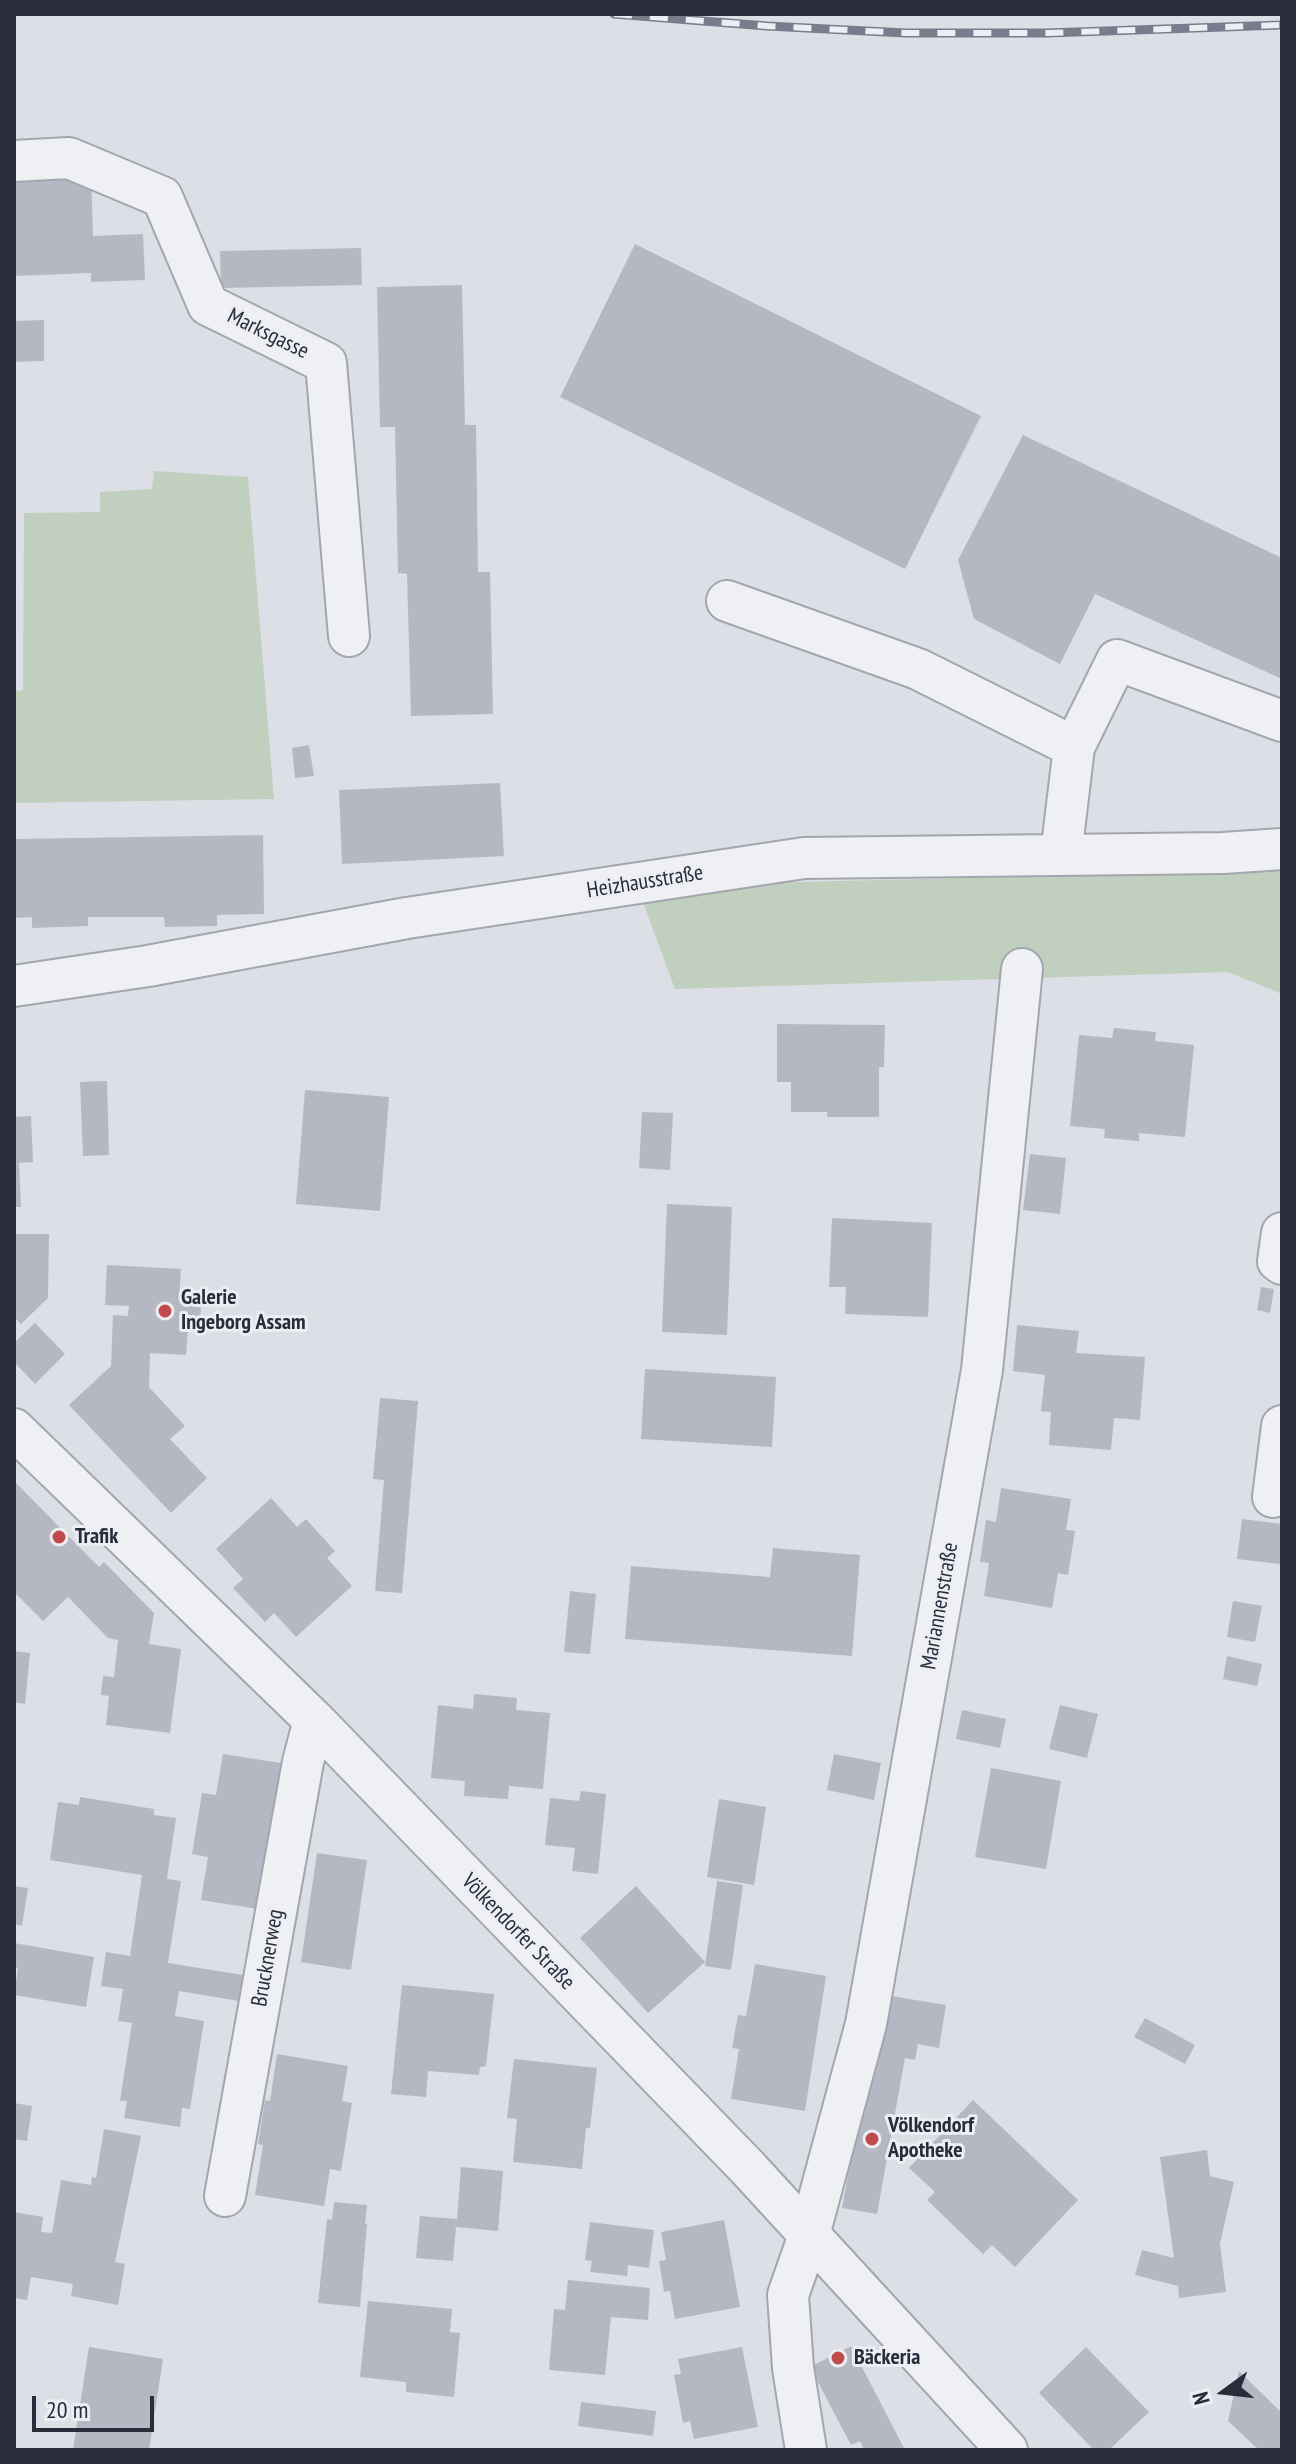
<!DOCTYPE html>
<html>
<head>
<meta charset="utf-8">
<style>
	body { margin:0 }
	#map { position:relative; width:1296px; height:2464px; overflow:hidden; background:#dddfe6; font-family:"PT Sans Narrow",sans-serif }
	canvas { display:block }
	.frame { position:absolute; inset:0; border:16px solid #282c3b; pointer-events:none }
	.north { position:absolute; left:1184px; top:2352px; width:80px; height:80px; -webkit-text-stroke:6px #eceef3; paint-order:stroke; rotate:255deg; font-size:22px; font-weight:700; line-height:32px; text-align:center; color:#282c3b }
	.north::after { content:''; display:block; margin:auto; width:28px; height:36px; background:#282c3b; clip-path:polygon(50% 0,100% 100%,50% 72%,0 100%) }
	.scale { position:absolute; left:32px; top:2396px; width:122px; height:36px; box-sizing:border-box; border:4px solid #282c3b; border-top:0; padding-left:10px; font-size:24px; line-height:28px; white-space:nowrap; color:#282c3b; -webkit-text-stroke:6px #eceef3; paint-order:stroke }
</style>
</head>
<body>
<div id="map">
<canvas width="1296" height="2464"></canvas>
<div class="frame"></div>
<div class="north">N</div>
<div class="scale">20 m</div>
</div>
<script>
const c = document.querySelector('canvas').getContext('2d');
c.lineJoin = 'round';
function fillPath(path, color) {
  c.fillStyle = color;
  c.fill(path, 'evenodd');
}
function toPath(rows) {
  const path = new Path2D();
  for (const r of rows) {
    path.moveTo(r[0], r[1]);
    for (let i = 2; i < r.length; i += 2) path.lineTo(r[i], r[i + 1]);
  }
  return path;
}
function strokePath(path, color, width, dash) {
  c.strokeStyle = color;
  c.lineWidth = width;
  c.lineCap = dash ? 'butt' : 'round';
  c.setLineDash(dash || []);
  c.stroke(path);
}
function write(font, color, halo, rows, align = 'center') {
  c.font = font + ' "PT Sans Narrow",sans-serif';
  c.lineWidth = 6;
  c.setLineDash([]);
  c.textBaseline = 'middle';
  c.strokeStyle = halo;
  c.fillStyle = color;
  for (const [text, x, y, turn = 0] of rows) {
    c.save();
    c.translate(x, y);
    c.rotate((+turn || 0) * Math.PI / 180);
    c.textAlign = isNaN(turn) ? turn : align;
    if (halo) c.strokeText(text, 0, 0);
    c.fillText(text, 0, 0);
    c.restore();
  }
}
fillPath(toPath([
	[154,471,248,477,274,799,14,803,14,691,23,690,24,513,100,512,100,492,152,489],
	[1282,870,1282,994,1228,972,675,989,637,886]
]), '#c1cfbf');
fillPath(toPath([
	[91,175,93,236,143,234,145,280,91,282,91,273,14,276,14,178],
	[635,244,981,416,905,569,560,397],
	[361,248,362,285,221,288,220,251],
	[462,285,465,425,476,425,478,572,490,572,493,714,411,716,407,574,398,573,395,427,380,427,377,287],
	[44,320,44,361,14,362,14,321],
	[1023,435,1282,558,1282,679,1095,594,1060,664,974,619,958,560],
	[309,745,314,776,295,778,292,748],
	[500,783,504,856,342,864,339,790],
	[263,835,264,914,217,915,217,926,165,927,164,917,88,917,88,926,32,928,32,917,14,918,14,839],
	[777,1024,885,1025,884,1067,879,1067,879,1117,827,1117,827,1112,791,1112,791,1082,777,1082],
	[1114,1028,1156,1032,1155,1041,1194,1045,1185,1137,1139,1133,1139,1141,1104,1138,1105,1129,1070,1126,1079,1035,1112,1038],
	[107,1081,109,1155,83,1156,80,1082],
	[305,1090,389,1097,380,1211,296,1204],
	[642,1112,673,1113,670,1170,639,1168],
	[31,1116,33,1162,19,1163,21,1207,14,1207,14,1117],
	[1030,1154,1066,1158,1060,1214,1023,1210],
	[667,1204,732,1207,727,1335,662,1332],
	[832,1218,932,1223,928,1317,845,1314,846,1287,829,1287],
	[14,1234,49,1234,48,1298,21,1324,16,1319,14,1321],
	[107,1265,181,1269,179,1300,201,1301,200,1331,188,1330,186,1355,150,1353,149,1387,185,1426,170,1439,207,1478,171,1513,69,1405,111,1366,113,1315,128,1316,129,1306,105,1305],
	[1261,1287,1274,1289,1270,1313,1257,1310],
	[35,1323,65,1354,35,1384,14,1362,14,1343],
	[1017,1325,1079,1331,1076,1353,1145,1357,1140,1420,1114,1418,1111,1450,1049,1445,1051,1412,1041,1411,1045,1375,1013,1371],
	[645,1369,776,1377,772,1447,641,1439],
	[380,1398,418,1401,402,1593,375,1591,384,1480,373,1479],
	[14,1481,99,1567,104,1562,154,1613,149,1644,181,1649,170,1733,106,1725,109,1696,101,1695,103,1676,114,1677,118,1640,108,1638,68,1597,43,1621,14,1592],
	[1001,1488,1071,1499,1066,1530,1075,1531,1068,1575,1058,1573,1052,1608,984,1596,989,1563,980,1562,986,1520,996,1522],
	[271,1498,297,1527,306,1519,335,1551,327,1558,352,1586,296,1637,274,1613,265,1622,233,1588,243,1579,216,1549],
	[1242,1519,1282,1524,1280,1564,1237,1559],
	[773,1548,860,1555,852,1656,625,1639,631,1566,770,1577],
	[570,1591,596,1594,590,1654,564,1652],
	[1233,1601,1262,1606,1255,1642,1227,1637],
	[14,1651,30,1653,25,1704,14,1702],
	[1227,1656,1262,1664,1257,1686,1223,1679],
	[474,1694,517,1698,516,1710,550,1713,543,1789,509,1786,508,1799,464,1796,465,1781,431,1778,438,1705,473,1709],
	[1060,1705,1098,1714,1087,1758,1049,1749],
	[962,1710,1006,1719,1000,1748,956,1739],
	[223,1754,287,1764,264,1910,201,1900,208,1857,192,1854,202,1793,216,1795],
	[834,1754,881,1763,874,1800,827,1790],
	[991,1768,1061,1781,1046,1869,975,1857],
	[581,1791,606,1794,598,1874,572,1871,575,1848,545,1845,550,1798,579,1801],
	[80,1797,154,1809,154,1815,176,1818,167,1879,181,1881,168,1963,243,1975,239,2001,179,1991,175,2016,204,2021,190,2109,182,2108,180,2127,124,2118,127,2101,120,2101,132,2023,118,2021,123,1989,101,1986,106,1952,130,1956,142,1875,50,1860,58,1802,79,1805],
	[719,1799,766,1807,754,1885,707,1877],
	[317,1853,367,1860,351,1970,301,1962],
	[717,1881,743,1885,731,1970,705,1966],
	[14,1886,28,1888,22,1926,14,1924],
	[636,1886,705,1962,648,2013,580,1938],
	[14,1943,94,1957,86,2007,14,1995,18,1968,14,1967],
	[755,1964,826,1976,805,2111,731,2099,739,2049,732,2048,738,2015,746,2016],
	[402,1985,494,1994,486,2066,480,2067,479,2075,428,2071,426,2097,391,2094],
	[885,1995,946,2005,939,2048,918,2044,915,2060,905,2058,877,2214,842,2208,867,2069],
	[1145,2018,1195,2045,1185,2064,1134,2037],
	[277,2054,348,2066,342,2101,352,2103,341,2171,330,2169,324,2206,255,2195,263,2145,258,2144,265,2100,270,2101],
	[514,2059,597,2068,590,2128,586,2128,582,2169,513,2162,517,2119,507,2118],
	[973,2100,1078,2200,1015,2267,992,2245,983,2254,927,2200,935,2192,909,2168],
	[14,2103,32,2106,27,2141,14,2139],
	[104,2129,141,2136,115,2262,125,2264,118,2305,71,2296,73,2284,31,2277,27,2300,14,2298,14,2212,43,2217,41,2232,52,2233,61,2180,91,2185,92,2177,96,2178],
	[1207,2150,1210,2176,1234,2182,1220,2244,1226,2292,1179,2298,1178,2286,1135,2275,1142,2250,1174,2258,1160,2157],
	[461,2167,503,2171,498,2231,456,2227,453,2261,416,2258,420,2216,457,2219],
	[334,2202,367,2205,365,2224,367,2224,360,2307,318,2303,327,2219,332,2220],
	[724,2220,740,2307,675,2319,670,2291,664,2292,659,2261,666,2260,661,2232],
	[590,2222,654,2230,649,2268,628,2265,627,2276,590,2272,592,2261,585,2260],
	[568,2280,650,2288,648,2320,611,2317,605,2375,549,2370,554,2309,565,2310],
	[368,2301,452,2309,450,2332,460,2333,454,2397,406,2392,406,2382,360,2377],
	[851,2346,905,2450,864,2450,860,2441,851,2445,810,2367],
	[89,2347,163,2359,149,2450,73,2450],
	[742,2347,758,2427,694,2439,690,2421,683,2423,674,2375,681,2374,678,2359],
	[1086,2347,1149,2412,1109,2450,1094,2450,1039,2393],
	[1239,2371,1282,2413,1282,2450,1259,2450,1228,2421],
	[581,2402,656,2411,653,2436,578,2426]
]), '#b5b8c2');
const minor = toPath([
	[14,161,69,158,162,197,208,305,326,363,349,636],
	[727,601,918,669,1074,747],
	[1061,855,1074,747,1117,660,1282,721],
	[14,986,148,966,407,918,804,858,1223,853,1282,849],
	[1282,1233,1278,1261,1282,1264],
	[14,1429,314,1720,747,2167,1007,2450],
	[1273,1497,1282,1426],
	[225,2196,303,1762,314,1720],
	[806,2450,793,2368,788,2295,809,2235,866,2024,982,1370,1022,969]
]);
strokePath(minor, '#a3a6af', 44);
strokePath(minor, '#eff0f4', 40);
const rail = toPath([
	[614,14,767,26,906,33,1047,33,1282,25]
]);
strokePath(rail, '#787d8e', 9);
strokePath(rail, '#eceef3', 6, [18]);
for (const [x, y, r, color] of [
	[165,1311,8,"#c14b4c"],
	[59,1537,8,"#c14b4c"],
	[872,2139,8,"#c14b4c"],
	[838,2358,8,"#c14b4c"]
]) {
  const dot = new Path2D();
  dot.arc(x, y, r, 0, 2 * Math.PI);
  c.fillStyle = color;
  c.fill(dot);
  strokePath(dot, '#eceef3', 3);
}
write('22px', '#282c3b', '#eceef3', [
	["Marksgasse",268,334,26],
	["Heizhausstraße",645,882,-9],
	["Mariannenstraße",940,1606,-80],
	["Völkendorfer Straße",518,1932,46],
	["Brucknerweg",268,1958,-80]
]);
write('bold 22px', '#282c3b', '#eceef3', [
	["Galerie",181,1298],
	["Ingeborg Assam",181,1323],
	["Trafik",75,1537],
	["Völkendorf",888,2126],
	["Apotheke",888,2151],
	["Bäckeria",854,2358]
], 'left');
</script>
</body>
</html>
